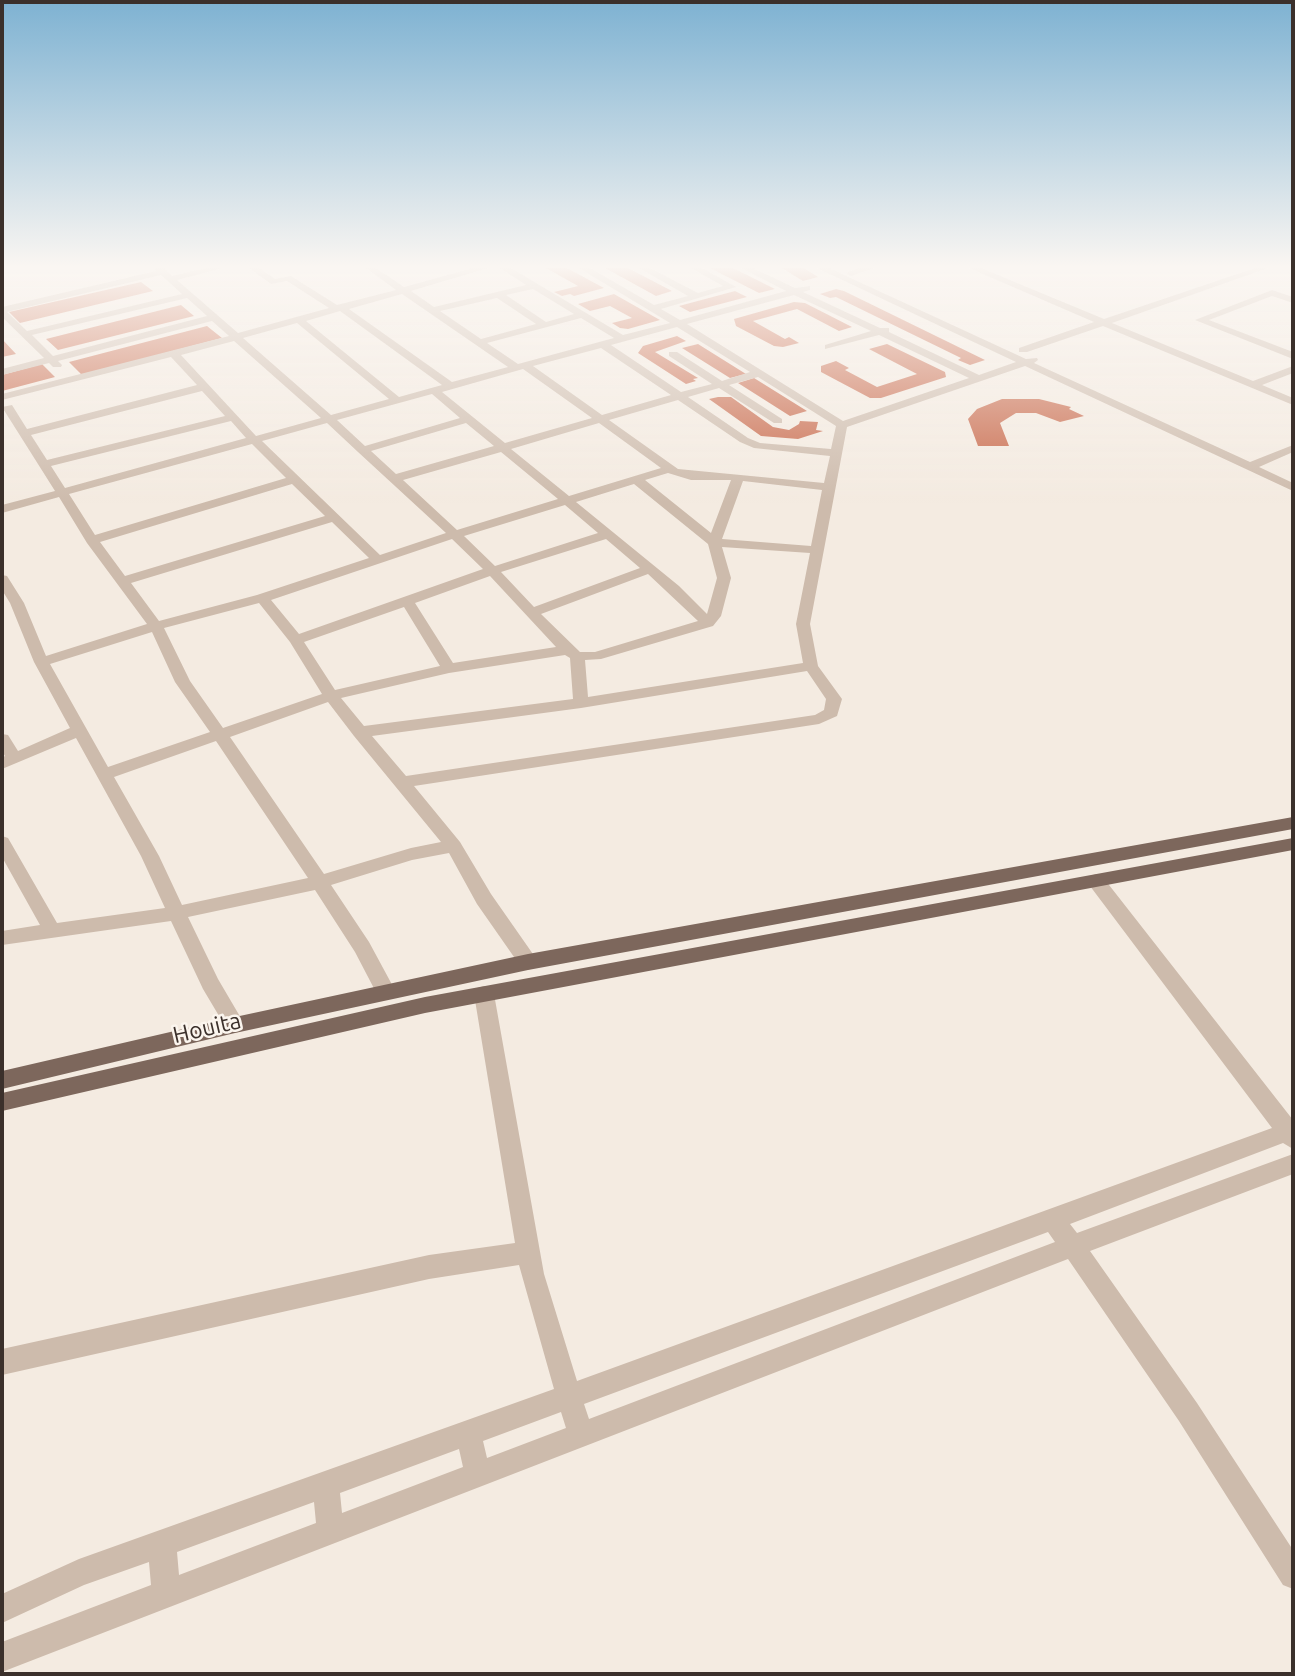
<!DOCTYPE html>
<html>
<head>
<meta charset="utf-8">
<style>
	body { margin:0 }
	#map { position:relative; width:1295px; height:1676px; overflow:hidden; background:#f4ebe1; font-family:Ubuntu,sans-serif }
	canvas { display:block }
	.frame { position:absolute; inset:0; border:4px solid #3b302b; pointer-events:none }
</style>
</head>
<body>
<div id="map">
<canvas width="1295" height="1676"></canvas>
<div class="frame"></div>
</div>
<script>
const c = document.querySelector('canvas').getContext('2d');
c.lineJoin = 'round';
function fillPath(path, color) {
  c.fillStyle = color;
  c.fill(path, 'evenodd');
}
function toPath(rows) {
  const path = new Path2D();
  for (const r of rows) {
    path.moveTo(r[0], r[1]);
    for (let i = 2; i < r.length; i += 2) path.lineTo(r[i], r[i + 1]);
  }
  return path;
}
function write(font, color, halo, rows, align = 'center') {
  c.font = font + ' Ubuntu,sans-serif';
  c.lineWidth = 5;
  c.setLineDash([]);
  c.textBaseline = 'middle';
  c.strokeStyle = halo;
  c.fillStyle = color;
  for (const [text, x, y, turn = 0] of rows) {
    c.save();
    c.translate(x, y);
    c.rotate((+turn || 0) * Math.PI / 180);
    c.textAlign = isNaN(turn) ? turn : align;
    if (halo) c.strokeText(text, 0, 0);
    c.fillText(text, 0, 0);
    c.restore();
  }
}
fillPath(toPath([
	[546,268,567,268,604,288,574,296,570,294,562,296,554,292,578,286],
	[605,268,628,268,672,291,656,296],
	[710,268,733,268,775,289,759,293],
	[782,268,804,268,818,277,803,281],
	[141,282,153,291,20,323,9,312],
	[836,289,844,291,985,360,970,365,958,360,961,358,836,297,830,298,820,294],
	[735,291,747,297,690,312,679,306],
	[614,294,660,320,628,329,620,328,612,323,632,318,610,306,590,311,578,304],
	[794,302,805,303,852,327,839,331,797,309,753,321,785,339,789,337,799,343,783,347,774,346,736,326,734,319],
	[181,305,194,316,58,350,46,339],
	[207,326,222,338,82,375,69,362],
	[677,336,686,341,655,352,698,378,693,379,696,381,686,384,638,353,643,346],
	[2,339,16,354,2,357],
	[698,344,746,374,730,378,682,348],
	[887,344,945,372,946,377,881,398,870,398,821,372,821,366,836,361,849,368,845,370,877,387,917,374,869,349],
	[42,364,55,377,2,391,2,375],
	[754,378,807,411,790,416,738,383],
	[718,397,731,397,773,427,789,430,799,424,800,421,818,422,816,430,823,431,798,439,761,436,709,399],
	[1002,399,1039,399,1071,407,1069,409,1084,416,1060,422,1036,413,1016,413,1000,423,1009,446,978,446,968,419,977,409]
]), '#c8694b');
fillPath(toPath([
	[154,268,164,268,172,276,206,268,223,268,177,280,238,333,329,308,287,281,271,284,249,268,259,268,275,279,291,276,337,305,396,290,366,268,376,268,404,287,473,268,488,268,411,291,434,307,526,285,500,268,511,268,623,335,670,323,579,268,590,268,654,305,688,296,639,268,650,268,698,293,723,286,691,268,702,268,736,287,661,309,680,320,786,291,741,268,753,268,795,288,810,286,810,290,803,292,880,328,889,328,889,332,979,375,1016,362,817,268,829,268,1026,359,1037,358,1038,360,1034,363,1250,462,1293,445,1293,452,1259,467,1293,483,1293,491,1025,366,847,427,810,624,818,666,842,699,837,716,819,724,414,786,460,842,491,894,535,957,538,962,535,967,528,970,521,967,477,904,449,853,412,860,331,885,369,942,396,992,393,998,386,1000,379,998,355,952,315,890,188,917,218,979,245,1025,242,1031,235,1033,228,1031,203,989,171,921,2,945,2,931,40,925,2,857,2,836,8,838,57,923,165,908,141,856,76,738,2,769,2,758,5,756,2,751,2,734,8,735,18,751,70,728,34,662,10,603,2,590,2,575,7,576,24,603,46,656,147,624,87,543,59,497,2,513,2,505,55,491,2,407,12,405,27,429,197,385,171,357,2,400,2,394,229,336,212,321,58,361,62,365,61,367,53,367,49,363,2,375,2,369,44,358,2,317,2,307,156,271,154,268],
	[161,275,182,294,27,331,7,312,161,275],
	[533,289,574,314,546,322,506,295,533,289],
	[402,294,508,367,452,382,349,309,402,294],
	[794,295,871,331,825,345,825,349,879,335,969,378,843,421,687,324,794,295],
	[187,298,207,316,53,356,32,335,187,298],
	[497,298,536,324,481,339,440,311,497,298],
	[340,311,442,385,399,397,306,321,340,311],
	[581,318,614,338,518,364,487,343,581,318],
	[297,323,389,399,331,415,243,338,297,323],
	[677,327,750,372,722,381,677,352,669,352,669,356,712,384,681,392,611,345,677,327],
	[234,341,321,418,256,436,181,355,234,341],
	[601,348,671,395,602,415,533,366,601,348],
	[523,369,592,418,505,443,442,392,523,369],
	[758,377,836,426,831,449,760,443,748,438,688,397,719,388,774,423,782,423,782,419,729,385,758,377],
	[202,391,225,416,47,460,31,435,202,391],
	[432,394,460,418,365,446,337,420,432,394],
	[678,400,740,442,754,448,830,456,824,483,678,469,609,420,678,400],
	[231,421,246,438,65,488,51,466,231,421],
	[327,423,358,452,446,533,380,555,262,441,327,423],
	[466,423,494,446,396,474,371,451,466,423],
	[599,423,661,468,569,496,511,449,599,423],
	[252,444,286,478,95,535,69,494,252,444],
	[501,452,558,499,457,530,403,480,501,452],
	[668,473,691,480,731,480,711,533,645,480,668,473],
	[743,481,822,490,811,546,722,539,743,481],
	[292,484,325,516,125,576,100,542,292,484],
	[634,484,708,544,717,578,707,614,679,586,576,502,634,484],
	[565,505,598,533,495,566,464,536,565,505],
	[332,522,369,558,257,595,159,621,131,583,332,522],
	[452,539,483,569,299,634,271,600,452,539],
	[606,539,640,568,534,607,501,572,606,539],
	[722,547,810,553,796,624,803,663,588,697,585,660,601,659,713,626,721,616,731,578,722,547],
	[648,574,698,621,595,652,580,652,541,614,648,574],
	[490,576,556,647,453,663,415,603,490,576],
	[259,603,290,642,322,694,223,728,190,681,164,628,259,603],
	[404,607,440,666,335,690,304,642,404,607],
	[152,632,175,682,210,732,108,767,50,664,152,632],
	[565,655,570,658,573,699,364,726,341,698,449,673,565,655],
	[807,671,826,699,824,710,815,715,406,776,372,736,581,708,807,671],
	[328,702,354,736,441,842,411,848,324,874,230,737,328,702],
	[216,741,308,878,182,905,159,856,114,777,216,741],
	[859,268,874,268,851,276,846,273,859,268],
	[969,268,981,268,1104,319,1255,268,1268,268,1112,323,1253,381,1293,366,1293,373,1262,385,1293,398,1293,405,1103,326,1027,352,1019,352,1019,348,1094,322,969,268],
	[1272,290,1293,297,1293,303,1272,296,1209,320,1293,352,1293,359,1195,320,1272,290],
	[1096,874,1102,876,1293,1120,1293,1149,1283,1143,1070,1224,1077,1233,1293,1154,1293,1174,1090,1251,1197,1403,1293,1550,1293,1589,1283,1585,1179,1421,1068,1259,2,1672,2,1642,151,1585,149,1562,84,1585,2,1623,2,1594,79,1559,554,1389,519,1265,429,1279,2,1375,2,1349,429,1255,515,1243,474,994,477,988,484,986,491,988,494,994,544,1274,577,1381,1272,1128,1090,886,1087,881,1090,876,1096,874],
	[1048,1232,1055,1242,589,1419,584,1404,1048,1232],
	[561,1412,566,1428,487,1458,483,1441,561,1412],
	[459,1449,463,1467,342,1513,340,1493,459,1449],
	[314,1502,316,1523,179,1575,177,1552,314,1502]
]), '#cdbbac');
fillPath(toPath([
	[1293,817,1293,829,528,970,235,1033,2,1089,2,1071,235,1017,528,954,1293,817],
	[1293,838,1293,850,425,1013,2,1111,2,1093,425,997,1293,838]
]), '#7d675c');
const sky = c.createLinearGradient(0, 0, 0, 503);
sky.addColorStop(0, '#7eb2d2');
sky.addColorStop(0.53, '#faf6f2');
sky.addColorStop(1, '#faf6f200');
c.fillStyle = sky;
c.fillRect(0, 0, 1295, 503);
write('23px', '#3b302b', '#fbf5ee', [
	["Houita",207,1028,-13]
]);
</script>
</body>
</html>
